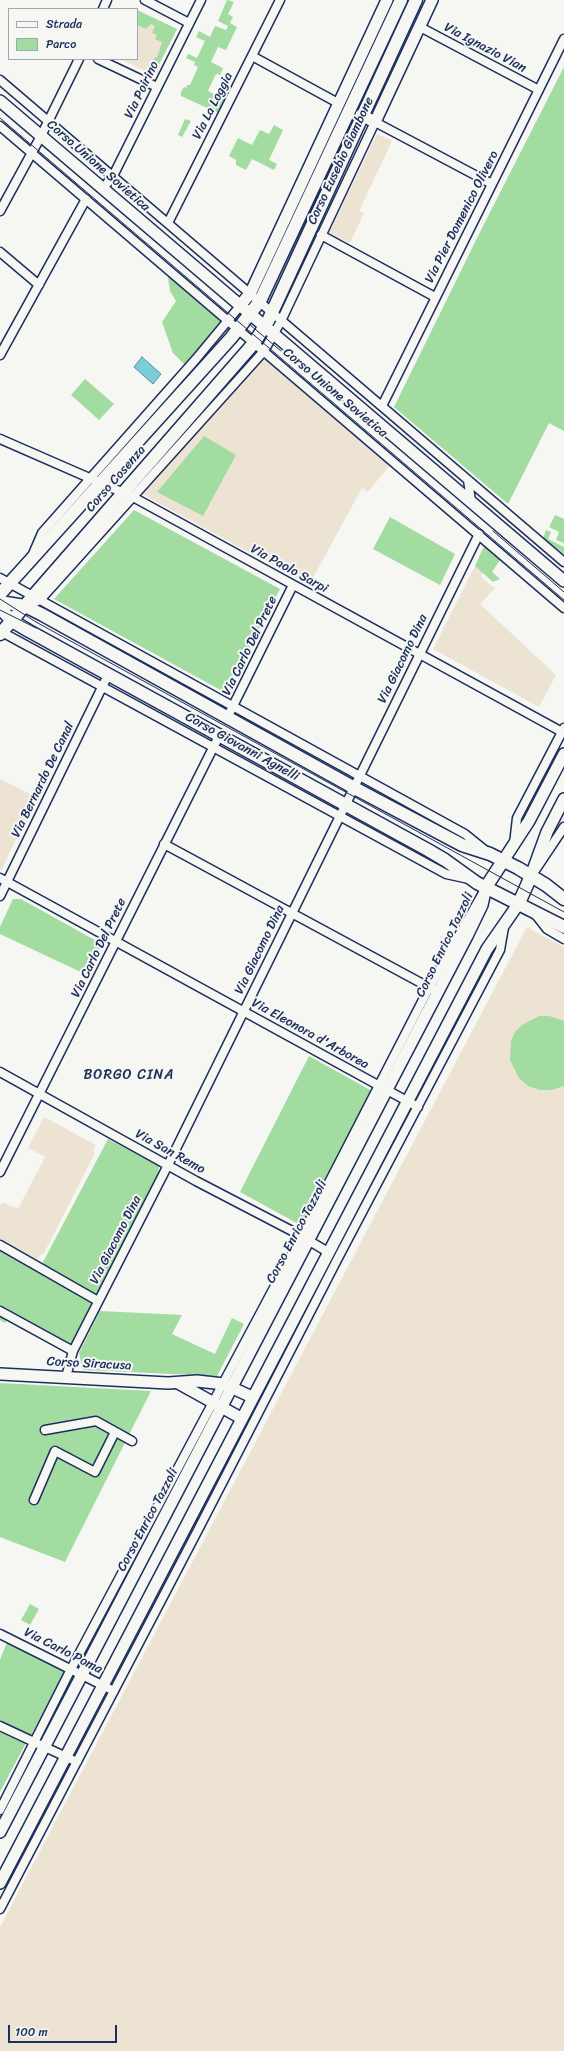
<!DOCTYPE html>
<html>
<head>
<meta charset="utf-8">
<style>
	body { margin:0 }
	#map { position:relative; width:564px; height:2051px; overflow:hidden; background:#f6f6f2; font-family:Sriracha,sans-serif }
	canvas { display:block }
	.legend { position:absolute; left:8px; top:8px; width:130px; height:52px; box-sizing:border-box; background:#f6f6f2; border:1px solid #9ea6b7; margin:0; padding:5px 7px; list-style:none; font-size:12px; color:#1b2f5e }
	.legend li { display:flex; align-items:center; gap:8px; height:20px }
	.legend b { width:20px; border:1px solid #9ea6b7 }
	.scale { position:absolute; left:8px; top:2025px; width:109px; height:18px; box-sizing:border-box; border:2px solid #1b2f5e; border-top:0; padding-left:5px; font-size:12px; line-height:14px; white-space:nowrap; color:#1b2f5e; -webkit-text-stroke:3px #f6f6f2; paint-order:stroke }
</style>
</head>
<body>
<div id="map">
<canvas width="564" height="2051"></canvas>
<ul class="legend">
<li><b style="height:5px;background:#f6f6f2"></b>Strada</li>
<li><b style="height:11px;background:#a2dca1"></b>Parco</li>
</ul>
<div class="scale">100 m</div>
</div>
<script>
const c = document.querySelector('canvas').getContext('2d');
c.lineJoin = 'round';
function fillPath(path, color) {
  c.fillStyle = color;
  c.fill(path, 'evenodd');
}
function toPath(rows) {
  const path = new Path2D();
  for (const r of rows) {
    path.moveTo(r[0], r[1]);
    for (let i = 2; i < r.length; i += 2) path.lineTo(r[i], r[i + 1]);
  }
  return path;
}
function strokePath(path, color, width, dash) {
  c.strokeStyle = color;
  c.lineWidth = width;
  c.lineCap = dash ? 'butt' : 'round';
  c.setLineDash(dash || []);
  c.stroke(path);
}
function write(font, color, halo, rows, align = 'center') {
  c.font = font + ' Sriracha,sans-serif';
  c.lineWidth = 4;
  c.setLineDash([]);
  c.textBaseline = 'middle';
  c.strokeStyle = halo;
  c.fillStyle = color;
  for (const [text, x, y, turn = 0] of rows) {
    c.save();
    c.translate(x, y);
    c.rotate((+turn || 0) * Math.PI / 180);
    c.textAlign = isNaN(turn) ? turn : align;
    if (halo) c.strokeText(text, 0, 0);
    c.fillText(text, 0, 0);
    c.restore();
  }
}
fillPath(toPath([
	[137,10,177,29,154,76,121,59,137,59],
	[377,134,392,141,359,211,364,213,350,243,329,233],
	[260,360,269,360,390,465,368,492,362,488,309,585,142,494],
	[475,566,483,573,481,576,484,580,495,588,480,604,556,675,539,707,433,649],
	[0,779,36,797,1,871,0,870],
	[527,927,564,947,564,2051,0,2051,0,1927],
	[44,1117,96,1145,93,1152,95,1153,43,1255,41,1254,37,1261,0,1241,0,1206,2,1202,18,1209,45,1157,28,1148]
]), '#ede3d3');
fillPath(toPath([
	[227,0,234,2,228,14,233,17,230,23,237,27,226,50,218,47,211,62,223,68,220,75,216,74,208,91,220,97,223,92,227,94,218,113,181,96,181,92,184,87,186,88,187,85,190,85,198,67,194,65,195,62,186,58,188,54,197,58,205,41,196,37,199,31,210,37,215,26,226,30,228,26,218,21],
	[137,10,177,29,157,68,151,65,155,57,157,58,162,42,155,39,157,35,152,33,155,26,151,24,146,29,137,25],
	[564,67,564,431,549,423,508,504,394,407,480,232],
	[185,119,191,121,182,137,178,135],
	[274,125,283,130,269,160,277,164,274,170,252,159,246,170,236,165,236,160,229,156,238,138,252,145,260,130,269,134],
	[167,271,223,320,222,324,185,365,173,353,162,322,176,301,170,291],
	[85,379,114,404,99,420,71,395],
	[204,436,236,455,203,516,157,492],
	[134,510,280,589,226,693,54,599],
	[555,515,564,519,564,543,556,540,559,532,549,527],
	[390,517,455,554,440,585,373,549],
	[546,530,551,532,548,539,564,547,564,554,543,538],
	[484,546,500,560,492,572,500,579,493,582,475,566],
	[13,899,21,899,102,944,87,975,0,934,0,927],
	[539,1016,549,1016,564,1021,564,1086,552,1090,540,1090,528,1086,519,1078,510,1060,511,1041,515,1032,522,1025],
	[309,1056,372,1091,302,1226,240,1192],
	[108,1139,159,1166,158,1177,68,1350,8,1319,5,1323,0,1320,0,1245,42,1264],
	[100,1311,182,1315,172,1334,215,1354,232,1318,244,1324,217,1376,83,1370,79,1353],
	[0,1383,151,1391,65,1562,0,1537],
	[30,1604,39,1609,30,1625,21,1620],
	[7,1642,66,1671,30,1737,0,1721,0,1660],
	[0,1730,26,1743,0,1792]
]), '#a2dca1');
const water = toPath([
	[142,357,161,374,153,384,134,367,142,357]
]);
fillPath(water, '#7dccda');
strokePath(water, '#568da8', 1);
const street = toPath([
	[145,0,189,23],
	[103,9,107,0],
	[420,27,539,90],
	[252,56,338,103],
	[98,59,157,87],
	[0,80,564,562],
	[0,126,564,608],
	[103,189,115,172,201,0],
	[0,211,41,136,79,59],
	[168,223,280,0],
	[321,235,435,297],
	[0,252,39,285],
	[0,355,86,199],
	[382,406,564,39],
	[0,439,133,497,562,732],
	[468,480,471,501],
	[33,554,42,533,196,359,240,306],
	[0,578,465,834,486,851],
	[26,606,40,600,264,351,281,321,375,122,492,184],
	[0,631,446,874,469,879],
	[230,712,293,585],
	[164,844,434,990],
	[514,844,517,818,564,728],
	[536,869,564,827],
	[0,878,418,1107],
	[0,896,108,675],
	[536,915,547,929,564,939],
	[0,1072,196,1181,296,1233,328,1252],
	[0,1172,219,736],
	[0,1245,98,1301],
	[0,1311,73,1351],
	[66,1377,73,1351,168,1165,479,534],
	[45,1430,96,1421,132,1441],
	[34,1500,55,1451,95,1472,115,1432],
	[0,1634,114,1691],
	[0,1726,77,1762],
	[0,1810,71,1669,301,1237,429,988,483,893],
	[0,1909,199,1528,338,1258,500,950,504,927]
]);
const secondary = toPath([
	[0,101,564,581],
	[361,115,375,122,432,0],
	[240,306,251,292,387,0],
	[503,861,529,821,564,754],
	[531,876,547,832,564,799],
	[0,1374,168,1383,197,1381,224,1384,252,1397],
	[178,1383,241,1418],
	[0,1832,467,936,482,905,486,887],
	[0,1883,487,949,519,903]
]);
const primary = toPath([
	[0,594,231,338,260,301,401,0],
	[0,602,25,606,41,614,360,791,462,845,490,854,518,868,546,885,564,899],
	[0,608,12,621,29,631,428,850,445,860,477,883,564,927],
	[0,634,254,343,268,321,416,0],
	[486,887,503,861],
	[519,903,531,876]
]);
strokePath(street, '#1b2f5e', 11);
strokePath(secondary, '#1b2f5e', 14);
strokePath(primary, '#1b2f5e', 15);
strokePath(street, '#f6f6f2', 8);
strokePath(secondary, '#f6f6f2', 11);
strokePath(primary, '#f6f6f2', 12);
strokePath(toPath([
	[0,118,564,600],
	[249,324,281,351],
	[493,531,564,592],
	[0,599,36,622,564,912],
	[0,610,36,628]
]), '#1b2f5e', 1);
write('13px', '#1b2f5e', '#f6f6f2', [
	["Via Ignazio Vian",485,48,28],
	["Via Poirino",142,90,-64],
	["Via La Loggia",213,106,-63],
	["Corso Eusebio Giambone",341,161,-65],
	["Corso Unione Sovietica",98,166,41],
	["Via Pier Domenico Olivero",462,217,-63],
	["Corso Unione Sovietica",335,393,40],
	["Corso Cosenza",116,479,-49],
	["Via Paolo Sarpi",289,569,29],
	["Via Carlo Del Prete",250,646,-64],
	["Via Giacomo Dina",403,659,-64],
	["Corso Giovanni Agnelli",242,747,29],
	["Via Bernardo De Canal",43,780,-64],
	["Corso Enrico Tazzoli",445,945,-64],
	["Via Carlo Del Prete",99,948,-64],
	["Via Giacomo Dina",260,950,-64],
	["Via Eleonora d'Arborea",310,1034,29],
	["Via San Remo",170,1152,29],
	["Corso Enrico Tazzoli",297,1232,-62],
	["Via Giacomo Dina",116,1240,-63],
	["Corso Siracusa",89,1364,3],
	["Corso Enrico Tazzoli",148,1520,-62],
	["Via Carlo Poma",63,1651,27]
]);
c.letterSpacing = '1px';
write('14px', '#1b2f5e', '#f6f6f2', [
	["BORGO CINA",129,1075]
]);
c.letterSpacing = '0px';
</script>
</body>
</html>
